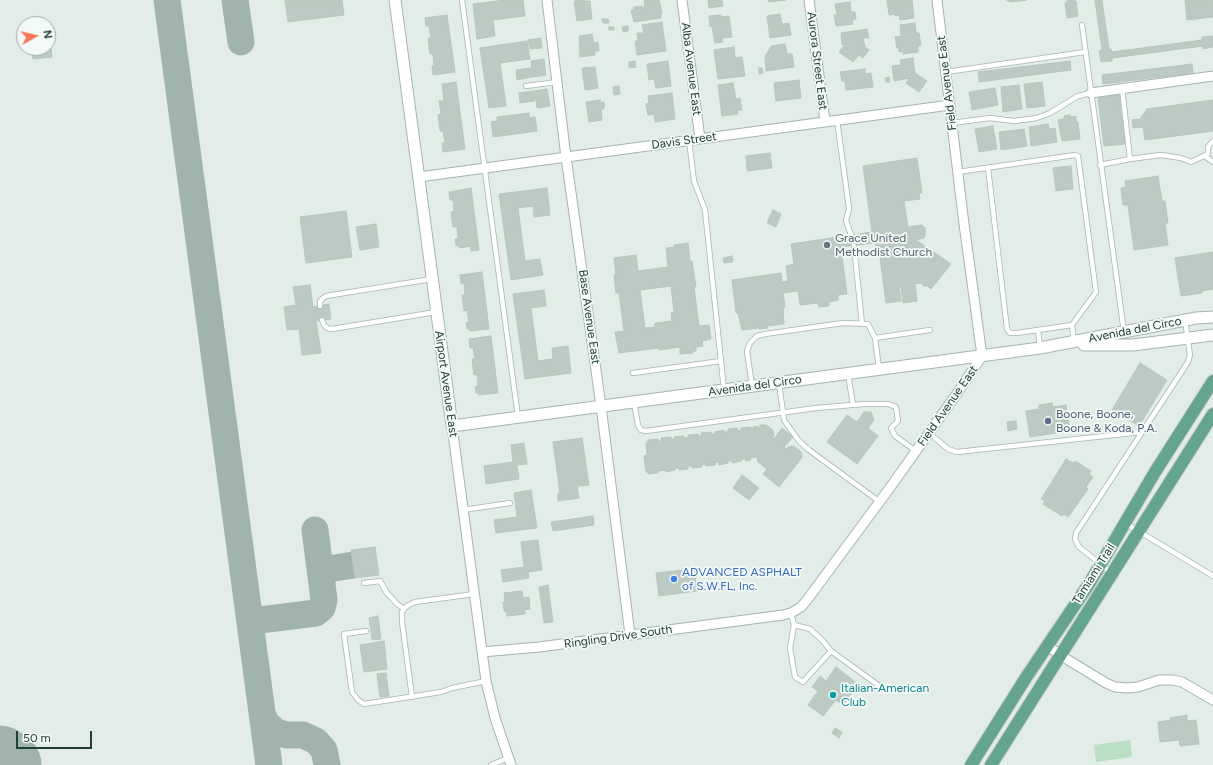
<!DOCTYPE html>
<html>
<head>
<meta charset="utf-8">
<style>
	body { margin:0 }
	#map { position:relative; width:1213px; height:765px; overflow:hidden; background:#e3ede8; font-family:Figtree,sans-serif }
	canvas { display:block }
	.north { position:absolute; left:16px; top:16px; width:40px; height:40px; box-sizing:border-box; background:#f3f9f6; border:1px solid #9fafa9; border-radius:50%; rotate:82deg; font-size:11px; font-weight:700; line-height:16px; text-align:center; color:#223f35 }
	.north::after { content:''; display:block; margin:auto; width:14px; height:18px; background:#f77357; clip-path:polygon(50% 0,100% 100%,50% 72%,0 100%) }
	.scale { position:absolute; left:16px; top:731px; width:76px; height:18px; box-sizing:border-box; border:2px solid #223f35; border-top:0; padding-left:5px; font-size:12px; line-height:14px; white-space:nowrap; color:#223f35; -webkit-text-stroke:3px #f3f9f6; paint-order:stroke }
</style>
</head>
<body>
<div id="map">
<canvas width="1213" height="765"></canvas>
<div class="north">N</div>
<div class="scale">50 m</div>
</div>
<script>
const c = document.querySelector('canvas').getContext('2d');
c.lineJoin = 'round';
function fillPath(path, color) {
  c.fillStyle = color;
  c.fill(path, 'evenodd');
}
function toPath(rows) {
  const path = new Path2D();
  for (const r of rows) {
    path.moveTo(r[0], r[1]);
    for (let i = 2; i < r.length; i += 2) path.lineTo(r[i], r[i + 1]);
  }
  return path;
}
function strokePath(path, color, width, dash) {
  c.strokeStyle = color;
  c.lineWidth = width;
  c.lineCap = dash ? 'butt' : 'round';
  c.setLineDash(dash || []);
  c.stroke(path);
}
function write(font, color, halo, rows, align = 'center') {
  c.font = font + ' Figtree,sans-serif';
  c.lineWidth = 3.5;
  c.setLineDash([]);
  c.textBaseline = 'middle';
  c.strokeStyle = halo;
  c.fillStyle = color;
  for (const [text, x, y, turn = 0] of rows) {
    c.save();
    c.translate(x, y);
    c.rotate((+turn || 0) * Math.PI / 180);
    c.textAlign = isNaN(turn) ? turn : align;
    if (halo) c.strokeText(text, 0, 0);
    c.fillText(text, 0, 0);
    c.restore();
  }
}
fillPath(toPath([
	[1130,740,1132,757,1096,762,1094,745]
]), '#bbdfc2');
strokePath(toPath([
	[167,0,269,765],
	[235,0,241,42],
	[322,580,324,573,329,569,353,565],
	[249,612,253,618,260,620,316,613,322,608,324,600,315,530],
	[262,713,266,723,276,732,287,735,303,735,316,741,324,750,327,765]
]), '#a0b4ac', 27);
strokePath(toPath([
	[0,760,7,765]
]), '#a0b4ac', 69);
const building = toPath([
	[285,0,342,0,344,15,288,22,285,0],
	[505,0,523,0,525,16,493,20,495,36,477,39,473,4,505,0],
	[584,0,584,1,590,1,592,19,577,21,574,1,584,0],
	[644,0,659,0,662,12,661,13,661,18,634,22,631,10,634,9,634,7,642,6,642,8,645,7,644,0],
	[708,0,722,0,723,6,709,8,708,0],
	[768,0,786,0,769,2,768,0],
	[887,0,912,0,914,18,900,20,899,15,895,16,895,14,889,15,887,0],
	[1007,0,1027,0,1010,2,1007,0],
	[1067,0,1076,1,1078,16,1067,18,1065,3,1068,2,1067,0],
	[1095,0,1102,0,1109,49,1111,49,1112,52,1202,40,1202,37,1213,36,1213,47,1203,49,1203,46,1112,58,1112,61,1101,62,1099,51,1102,50,1095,0],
	[1185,0,1213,0,1213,17,1187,20,1185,0],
	[850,2,851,12,855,12,856,19,852,20,853,24,836,26,834,15,837,15,835,4,850,2],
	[780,14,782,24,789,23,791,35,770,38,767,16,780,14],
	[447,15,455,72,433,75,432,66,434,65,433,54,430,54,428,38,431,38,429,26,426,26,425,18,447,15],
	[721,15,721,17,729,16,732,37,722,38,723,42,715,43,712,26,710,27,709,16,721,15],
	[602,19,608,19,609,23,603,23,602,19],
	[662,22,666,51,637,55,635,41,638,41,637,33,644,33,642,25,662,22],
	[915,23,916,33,919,33,921,45,918,46,918,52,903,54,903,51,899,52,899,48,897,48,895,37,901,36,900,25,915,23],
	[628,26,628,31,623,32,622,27,628,26],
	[609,27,614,27,614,30,609,30,609,27],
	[867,29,869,38,863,38,865,47,869,50,863,58,859,55,853,62,839,52,845,44,842,45,841,33,867,29],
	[592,34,594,43,598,42,599,51,595,51,595,55,580,57,579,36,592,34],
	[541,38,542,48,530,49,528,40,541,38],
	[527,41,530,59,500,63,506,106,489,108,480,48,527,41],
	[785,44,787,54,792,54,794,67,766,71,765,57,771,46,785,44],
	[734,47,735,58,742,57,745,76,718,79,714,50,734,47],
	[51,48,52,57,33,59,32,50,51,48],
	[913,58,915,73,927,81,919,92,906,83,910,78,894,81,892,66,901,65,900,60,913,58],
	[544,59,546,75,533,77,531,61,544,59],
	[635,61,636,67,629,68,629,62,635,61],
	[668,61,671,86,656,88,654,79,649,80,647,64,668,61],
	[1070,61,1071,70,979,82,978,72,1070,61],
	[1192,64,1193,73,1103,84,1102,75,1192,64],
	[595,67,598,88,585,90,582,68,595,67],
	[531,68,532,77,517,80,516,70,531,68],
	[759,68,762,68,763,73,759,74,759,68],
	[865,69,865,74,871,73,873,87,846,90,845,81,842,81,840,72,865,69],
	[889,77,890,82,886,82,885,78,889,77],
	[799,80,801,98,776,101,774,83,799,80],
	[456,82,465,149,443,152,442,143,445,143,443,131,440,131,438,115,441,114,439,101,444,101,442,84,456,82],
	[1042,82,1045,106,1027,108,1024,84,1042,82],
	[733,83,736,99,740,98,742,110,737,110,738,114,722,116,718,85,733,83],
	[1019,85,1022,109,1003,112,1001,87,1019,85],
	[619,86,620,94,614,95,613,87,619,86],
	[995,88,998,105,972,110,969,92,995,88],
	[547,89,550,106,537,108,535,91,547,89],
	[534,91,535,101,520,103,519,93,534,91],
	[672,93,675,119,655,122,654,114,648,115,646,104,649,103,648,96,672,93],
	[1119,95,1125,144,1104,146,1098,98,1119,95],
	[600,100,600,103,604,102,604,109,601,109,602,120,589,122,586,102,600,100],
	[1213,100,1213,131,1145,140,1143,127,1133,128,1132,120,1140,119,1147,109,1213,100],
	[529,113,529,118,535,117,537,131,493,137,491,122,497,121,497,117,529,113],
	[1070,115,1070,117,1076,116,1076,122,1078,122,1080,139,1062,141,1058,120,1064,119,1064,116,1070,115],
	[1048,124,1049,129,1055,128,1057,142,1031,146,1029,127,1048,124],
	[993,126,997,149,979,152,975,129,993,126],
	[1024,129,1027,146,1001,150,999,132,1024,129],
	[770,153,772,168,747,171,746,156,770,153],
	[917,158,922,193,919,193,920,199,904,201,908,227,922,225,925,228,925,235,924,238,916,240,951,264,931,289,926,285,925,287,921,283,915,284,917,301,903,303,901,287,899,287,901,301,886,303,879,250,876,250,875,243,841,247,847,294,838,295,838,300,829,302,829,306,819,307,818,303,800,305,798,291,783,293,785,307,783,307,784,324,767,326,768,328,759,329,759,328,742,330,738,313,736,313,732,280,781,273,782,282,788,281,786,266,794,264,791,244,872,232,863,166,917,158],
	[1071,166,1073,189,1056,191,1053,168,1071,166],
	[1158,176,1162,201,1165,201,1168,223,1165,223,1168,245,1134,250,1128,205,1123,205,1121,188,1126,187,1125,181,1158,176],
	[471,188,479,250,471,251,471,246,459,248,459,245,456,246,455,239,458,239,457,227,453,227,451,212,454,211,453,200,450,200,449,192,471,188],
	[547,188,550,215,534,217,533,206,518,208,525,261,540,259,543,275,511,280,499,194,547,188],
	[773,210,781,214,776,227,767,223,773,210],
	[346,211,352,257,306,263,300,217,346,211],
	[376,224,379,247,360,250,356,227,376,224],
	[688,243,690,261,692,261,696,287,694,287,699,326,709,325,711,339,702,341,703,346,696,347,696,351,693,351,693,353,680,354,680,347,659,350,658,348,619,353,615,332,624,331,619,293,616,293,614,275,616,275,614,258,636,255,638,271,668,267,666,248,675,247,674,245,688,243],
	[671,286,674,312,671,313,672,321,655,323,655,327,645,328,640,290,671,286],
	[1213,252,1213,289,1202,291,1202,293,1181,296,1175,258,1213,252],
	[732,256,733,262,724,263,723,258,732,256],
	[482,272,489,329,470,331,470,329,467,329,466,323,469,322,467,310,464,311,462,295,465,295,464,283,461,284,460,275,482,272],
	[310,285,313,307,329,304,331,319,316,321,321,353,302,355,299,329,287,330,284,307,296,305,293,287,310,285],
	[544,290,546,306,531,308,538,361,553,359,552,348,568,346,571,373,525,379,513,294,544,290],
	[491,336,498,393,479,395,479,393,476,393,475,387,478,386,477,374,474,375,472,359,475,359,473,348,470,348,469,339,491,336],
	[1140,363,1167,380,1139,426,1112,410,1140,363],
	[1052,403,1053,407,1066,405,1070,431,1030,437,1026,411,1039,409,1039,405,1052,403],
	[864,412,871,412,874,420,868,428,878,436,857,464,827,442,847,415,857,422,864,412],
	[1016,421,1017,429,1008,431,1007,422,1016,421],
	[760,425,766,425,773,430,774,436,772,438,774,439,782,428,793,437,784,447,786,449,788,447,794,446,801,452,802,457,800,460,779,487,763,474,767,469,758,462,757,457,750,458,751,460,746,461,745,459,741,459,742,461,732,463,732,461,728,461,728,463,719,465,719,462,715,463,715,465,706,466,705,464,702,465,702,467,692,468,692,466,688,466,688,469,679,470,678,468,675,468,675,470,666,472,665,470,658,471,658,473,648,474,648,472,646,472,644,456,647,455,646,443,648,442,648,440,658,439,658,441,662,441,661,438,671,437,671,439,675,439,674,437,684,436,684,438,689,437,688,435,698,434,698,436,702,435,701,433,711,432,711,434,715,434,715,432,724,430,724,432,728,432,728,429,737,428,738,431,741,430,741,428,751,427,751,429,753,429,753,427,758,426,758,428,760,427,760,425],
	[582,438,589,485,577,486,579,498,558,501,558,493,560,493,553,442,582,438],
	[524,443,527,464,517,465,519,479,486,484,484,466,513,462,511,445,524,443],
	[1066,459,1073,463,1075,461,1091,471,1089,474,1093,477,1086,487,1088,489,1068,517,1064,514,1062,516,1043,504,1045,501,1041,499,1066,459],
	[742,475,759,488,749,500,733,488,742,475],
	[531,490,537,528,496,533,494,520,517,517,514,493,531,490],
	[593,516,594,525,553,531,551,522,593,516],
	[538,540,542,570,528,572,529,578,503,582,501,570,524,567,521,542,538,540],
	[375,547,379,575,355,578,351,550,375,547],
	[694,569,697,591,659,596,656,573,694,569],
	[548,585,553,622,544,623,539,587,548,585],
	[522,591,523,598,529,597,530,609,525,610,525,614,507,616,506,611,504,611,503,602,505,602,504,593,522,591],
	[378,616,381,639,372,640,369,618,378,616],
	[384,641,387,669,364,672,360,645,384,641],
	[836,667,858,684,843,705,836,700,823,716,808,705,818,691,812,687,820,676,826,681,836,667],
	[386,673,389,696,380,697,377,674,386,673],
	[1187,715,1187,721,1196,720,1199,744,1180,746,1179,740,1160,742,1158,722,1171,720,1170,718,1187,715],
	[835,728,842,732,839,738,832,733,835,728]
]);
fillPath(building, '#bbcbc3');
strokePath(building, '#b5c7be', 1);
const service = toPath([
	[462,0,518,417],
	[1082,25,1124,332],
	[946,72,1085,52],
	[526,86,557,82],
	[837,120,849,208,846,221,851,235],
	[952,123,990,118,1014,121,1037,118,1050,113,1078,96,1091,93],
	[689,140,694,181,705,210,724,390],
	[1206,157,1213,162],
	[1130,159,1161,155,1181,158,1191,162,1208,154,1208,147,1213,141],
	[1100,165,1130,159,1122,88],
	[988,168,1007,329,1010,333,1017,333,1072,325],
	[958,172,1075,155,1078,156,1096,292,1072,325,1074,341],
	[854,246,862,324],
	[320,306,320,302,322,299,326,296,432,279],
	[322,320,324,325,327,328,332,329,436,312],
	[1038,330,1040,348],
	[875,338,930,330],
	[633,373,721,361],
	[848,374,853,405],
	[779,383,784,420,799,441,809,450,880,502],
	[752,386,747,351,750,343,757,336,765,334,843,323,868,324,875,338,879,369],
	[634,402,638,425,641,430,646,431,816,408,864,404,888,404,896,407,898,421,891,428,895,436,916,451],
	[929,433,948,449,957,452,1142,432],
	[463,510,510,503],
	[1125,523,1213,576],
	[1112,573,1079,547,1075,539,1076,533,1188,362,1190,355,1185,320],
	[364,583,380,581,387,593,397,604,404,609],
	[791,613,794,625,790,648,795,677,803,682,831,651,822,640,810,629,794,625],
	[366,631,344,634,352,692,358,700,364,704,441,692,452,688,486,681],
	[831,651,878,685],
	[412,697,402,622,402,612,404,609,407,606,415,602,474,594],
	[491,765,508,758]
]);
const minor = toPath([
	[547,0,566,157,601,406,630,635],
	[682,0,700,139],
	[809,0,825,121],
	[1091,93,1213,76],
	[419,177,950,105],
	[452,426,486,681,495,718,511,765],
	[1048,646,1060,655,1106,683,1115,687,1127,688,1138,687,1159,680,1173,680,1182,682,1213,700],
	[482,652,539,647,783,615,791,613,801,607,807,600,889,489,958,392,982,356,964,224,937,0]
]);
const tertiary = toPath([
	[395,0,452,426,1040,348,1196,318,1213,317],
	[1084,345,1133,345,1213,335]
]);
const primary = toPath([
	[971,765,1027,676,1089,584,1155,472,1213,381],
	[991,765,1213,414]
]);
strokePath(service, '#a5b5af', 6);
strokePath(minor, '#a5b5af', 11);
strokePath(tertiary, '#a5b5af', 13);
strokePath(primary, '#c1c9c6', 14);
strokePath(service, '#fff', 4.5);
strokePath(minor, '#fff', 9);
strokePath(tertiary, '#fff', 11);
strokePath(primary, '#65a490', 12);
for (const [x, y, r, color] of [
	[827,245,4,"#6b7280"],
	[1048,421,4,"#5c6f8a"],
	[674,579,4,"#3f7fe0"],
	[833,695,4,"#0f9aa8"]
]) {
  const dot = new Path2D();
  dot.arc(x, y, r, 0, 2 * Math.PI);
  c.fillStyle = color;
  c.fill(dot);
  strokePath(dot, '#f3f9f6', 1.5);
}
write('12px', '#223f35', '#f3f9f6', [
	["Aurora Street East",817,61,83],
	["Alba Avenue East",691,69,83],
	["Field Avenue East",947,83,-97],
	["Davis Street",684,141,-8],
	["Base Avenue East",589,317,82],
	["Avenida del Circo",1135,330,-11],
	["Airport Avenue East",446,384,82],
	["Avenida del Circo",755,386,-8],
	["Field Avenue East",948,406,-55],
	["Tamiami Trail",1094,574,-58],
	["Ringling Drive South",618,637,-8]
]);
write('12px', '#5b616d', '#f3f9f6', [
	["Grace United",835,238],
	["Methodist Church",835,252]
], 'left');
write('12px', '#4e5e75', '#f3f9f6', [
	["Boone, Boone,",1056,414],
	["Boone & Koda, P.A.",1056,428]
], 'left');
write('12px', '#366cbe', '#f3f9f6', [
	["ADVANCED ASPHALT",682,572],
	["of S.W.FL, Inc.",682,586]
], 'left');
write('12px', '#0d838f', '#f3f9f6', [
	["Italian-American",841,688],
	["Club",841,702]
], 'left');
</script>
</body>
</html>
